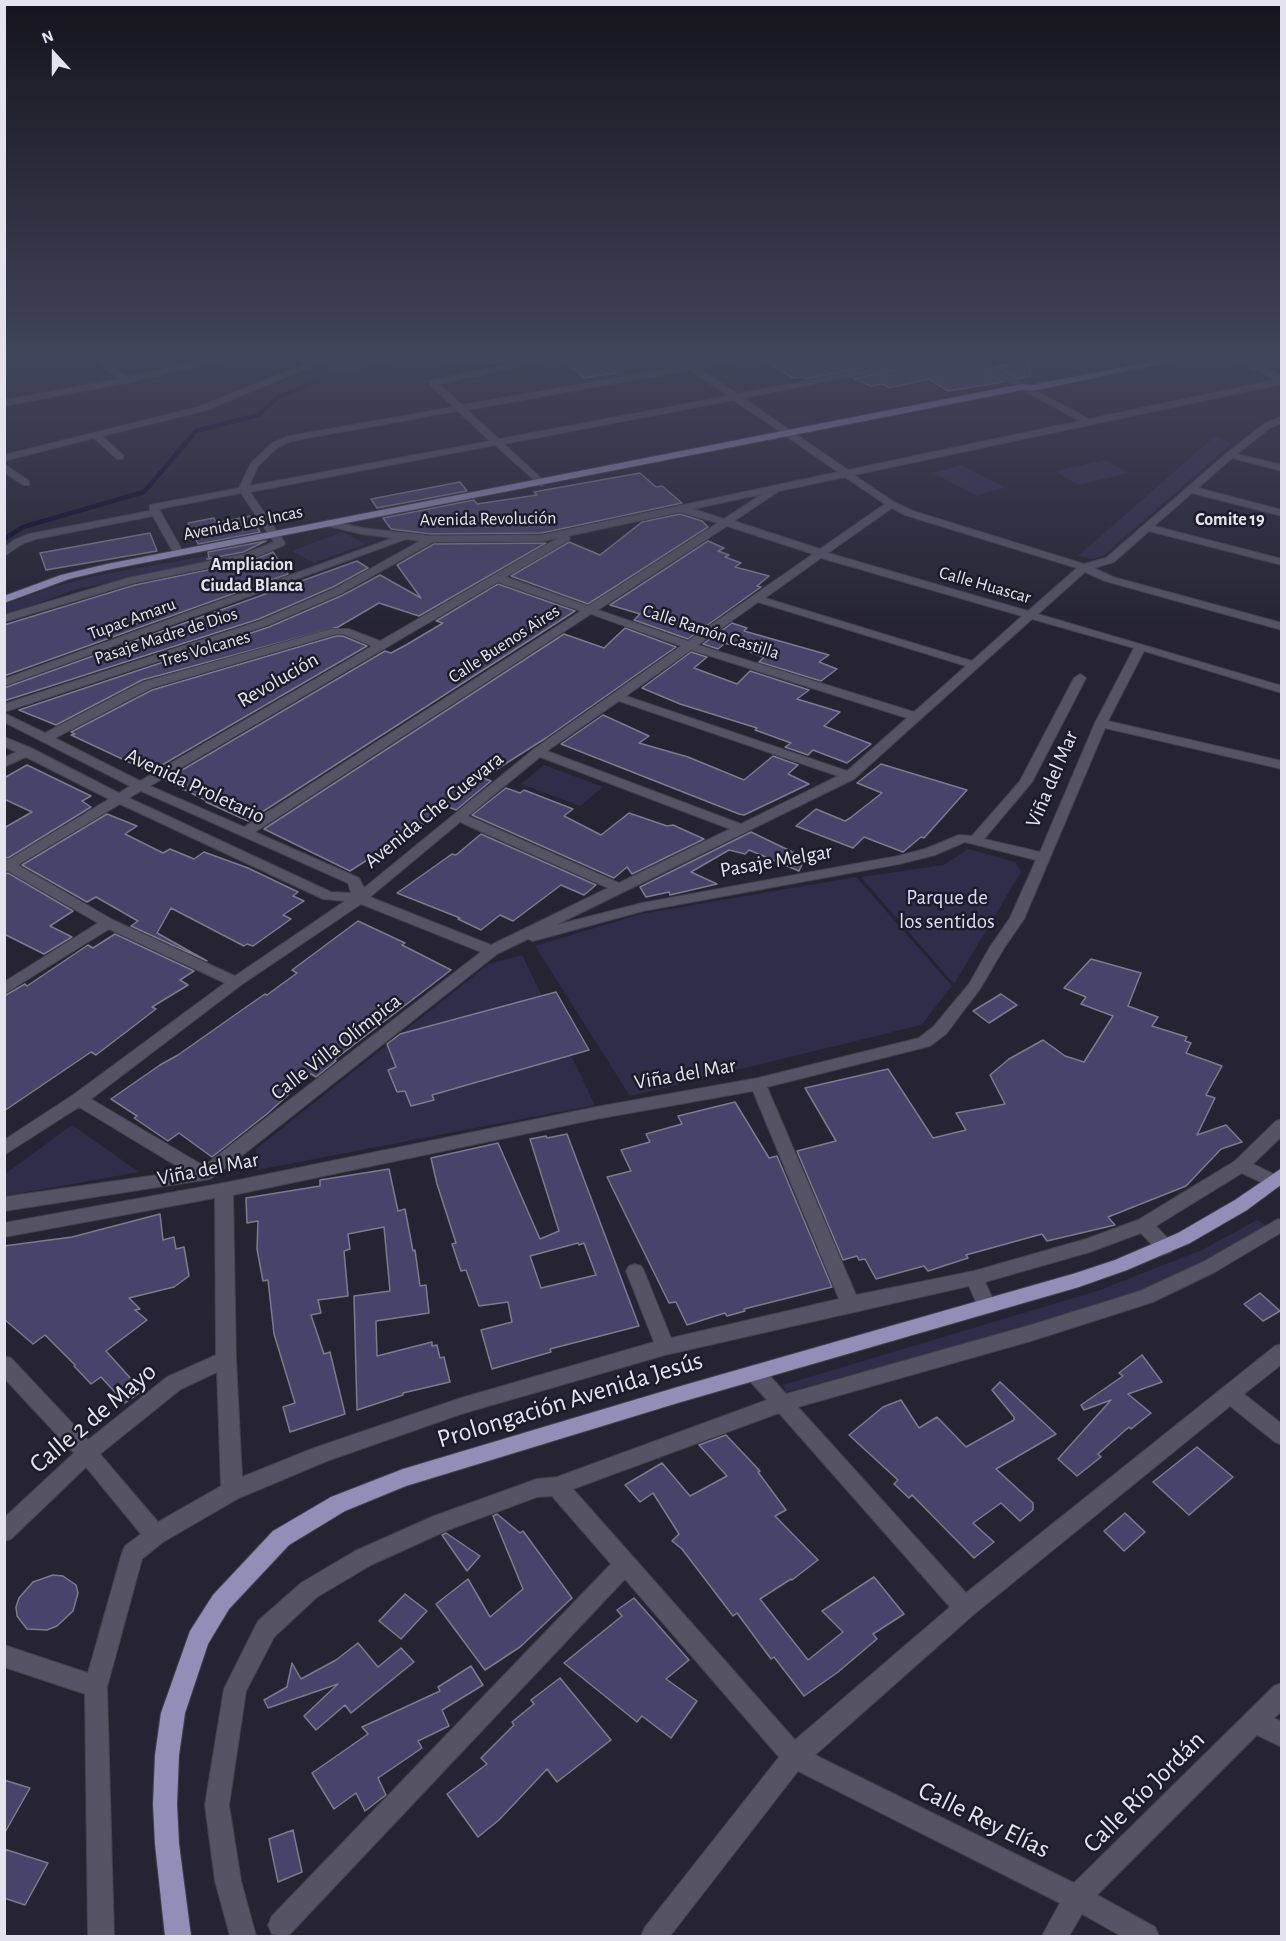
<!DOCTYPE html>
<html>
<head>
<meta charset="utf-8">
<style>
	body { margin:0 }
	#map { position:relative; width:1286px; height:1941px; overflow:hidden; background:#262433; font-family:"Alegreya Sans",sans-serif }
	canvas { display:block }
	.frame { position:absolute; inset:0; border:6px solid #e5e4ee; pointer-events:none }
	.north { position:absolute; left:24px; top:24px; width:60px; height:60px; -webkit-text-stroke:4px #1c1b29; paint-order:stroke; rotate:339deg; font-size:16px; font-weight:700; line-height:24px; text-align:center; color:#e5e4ee }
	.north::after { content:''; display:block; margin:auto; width:21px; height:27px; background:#e5e4ee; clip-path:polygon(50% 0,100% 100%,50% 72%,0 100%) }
</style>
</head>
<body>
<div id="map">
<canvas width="1286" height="1941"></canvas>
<div class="frame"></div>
<div class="north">N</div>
</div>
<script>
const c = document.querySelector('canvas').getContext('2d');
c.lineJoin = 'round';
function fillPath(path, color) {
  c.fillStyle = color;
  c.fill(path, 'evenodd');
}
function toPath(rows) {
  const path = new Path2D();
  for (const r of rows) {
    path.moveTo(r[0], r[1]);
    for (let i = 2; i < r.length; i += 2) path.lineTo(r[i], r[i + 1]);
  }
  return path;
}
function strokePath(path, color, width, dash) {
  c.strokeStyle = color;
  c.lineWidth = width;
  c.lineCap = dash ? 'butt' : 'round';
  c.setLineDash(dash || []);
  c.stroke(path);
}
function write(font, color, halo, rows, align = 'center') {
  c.font = font + ' "Alegreya Sans",sans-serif';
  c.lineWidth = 5;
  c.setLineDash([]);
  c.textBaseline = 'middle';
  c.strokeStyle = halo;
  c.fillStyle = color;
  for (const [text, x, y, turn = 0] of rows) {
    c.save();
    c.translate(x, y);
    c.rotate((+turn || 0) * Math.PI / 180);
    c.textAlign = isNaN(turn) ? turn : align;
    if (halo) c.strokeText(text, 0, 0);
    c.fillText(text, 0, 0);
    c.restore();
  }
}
fillPath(toPath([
	[1215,436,1232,443,1103,556,1093,559,1078,556],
	[1105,460,1129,473,1078,485,1055,471],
	[961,465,1005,487,977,496,933,473],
	[342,532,365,544,314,563,292,551],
	[268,545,247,554,77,589,5,615,4,605,49,588,94,576],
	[544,765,603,787,580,806,521,784],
	[968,849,1015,862,1021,872,954,984,861,877,944,865],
	[856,877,952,986,921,1025,630,1096,535,946,641,914],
	[522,955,595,1105,257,1170,256,1149,489,964],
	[72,1125,139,1172,5,1196,5,1174],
	[1257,1220,1266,1225,1204,1263,1146,1290,980,1341,786,1392,783,1385,1097,1291,1202,1250]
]), '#302d4a');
strokePath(toPath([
	[4,539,23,527,144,492,196,431,258,415,278,397,333,375,379,369,412,359]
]), '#0f0728', 4.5);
const building = toPath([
	[563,359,599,359,616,373,584,378,563,359],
	[762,359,910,359,805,379,802,377,793,378,762,359],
	[943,359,964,359,1004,382,948,391,929,379,889,388,883,384,871,386,854,379,943,359],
	[1028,361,1031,376,1018,379,995,366,1028,361],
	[640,473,656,487,662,486,682,503,542,533,431,534,391,529,383,518,474,500,477,504,537,495,534,492,640,473],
	[460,482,467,491,377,508,371,499,460,482],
	[680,514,702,521,708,527,588,604,511,576,569,542,600,555,642,522,680,514],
	[250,516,260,532,198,544,188,523,214,518,216,523,250,516],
	[150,533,157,551,46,570,40,553,150,533],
	[266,541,243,552,207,559,209,559,208,552,266,541],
	[708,541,724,548,718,551,729,555,725,557,741,563,735,567,769,576,757,586,761,587,688,639,634,620,640,614,610,605,708,541],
	[546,543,419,616,379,603,338,627,142,680,56,725,19,710,269,627,343,595,380,575,421,598,397,565,434,544,546,543],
	[273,552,288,574,4,676,4,625,135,585,251,561,273,552],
	[357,561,368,568,333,587,259,619,4,701,4,688,357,561],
	[498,584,575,611,248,821,206,802,207,801,165,780,385,651,391,653,406,645,443,623,436,621,498,584],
	[732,623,747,628,744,631,829,655,819,662,837,669,821,681,759,662,764,657,725,643,718,649,703,644,732,623],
	[625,628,676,647,546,738,483,778,491,781,456,810,446,806,423,824,350,871,264,829,564,634,604,648,625,628],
	[336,636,343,636,367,646,150,772,71,735,75,734,71,732,152,690,336,636],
	[691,652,707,657,694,668,737,684,750,671,809,690,797,699,840,712,824,726,871,744,847,763,813,750,808,755,785,747,791,743,755,730,757,728,680,704,642,688,691,652],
	[603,715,649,736,639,743,688,757,744,780,773,756,798,765,788,774,809,784,744,815,739,814,561,744,603,715],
	[881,764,967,790,924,838,921,837,903,852,864,837,853,848,796,826,816,809,845,821,850,818,882,793,857,783,881,764],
	[27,765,91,796,82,801,91,807,8,858,4,857,4,828,32,812,4,799,4,778,27,765],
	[506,788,520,793,524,790,573,809,564,816,601,835,629,813,667,826,673,825,704,839,632,874,627,867,614,878,472,815,506,788],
	[107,814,137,826,125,834,163,853,170,849,194,859,204,852,248,868,298,892,293,896,304,901,283,915,291,919,253,946,247,944,244,946,171,908,157,933,207,961,131,926,138,921,96,897,87,902,22,865,107,814],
	[751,832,805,858,799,871,749,850,745,854,729,850,691,872,717,884,670,895,669,892,646,897,640,887,751,832],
	[481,834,596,885,584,895,561,885,513,921,500,915,481,930,458,919,460,918,397,893,452,854,456,855,481,834],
	[8,873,73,911,50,926,72,937,44,954,4,934,4,874,8,873],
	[358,921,405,943,402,945,451,970,334,1060,336,1061,316,1077,311,1074,267,1114,212,1157,179,1133,168,1141,134,1118,137,1116,111,1099,160,1065,178,1055,239,1012,265,994,267,995,297,973,292,970,358,921],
	[115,934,194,971,180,980,188,985,152,1007,156,1009,96,1055,91,1052,4,1111,4,996,25,984,27,986,88,945,93,948,115,934],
	[1091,959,1141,973,1128,1006,1158,1017,1152,1026,1187,1037,1185,1041,1191,1043,1186,1053,1222,1066,1206,1095,1215,1098,1197,1135,1226,1125,1242,1142,1221,1149,1186,1186,1108,1217,1115,1225,1047,1241,1042,1234,966,1255,968,1258,928,1271,924,1266,876,1279,865,1259,859,1260,857,1256,843,1260,797,1151,836,1141,805,1088,888,1069,933,1138,966,1130,956,1113,1005,1104,990,1075,1009,1059,1043,1040,1065,1056,1084,1062,1113,1016,1081,1004,1086,997,1064,988,1091,959],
	[556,992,589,1050,432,1095,434,1100,411,1106,405,1091,397,1092,388,1070,396,1067,387,1044,400,1034,556,992],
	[1001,994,1017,1005,989,1023,973,1011,1001,994],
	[735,1102,769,1158,777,1156,832,1287,744,1309,745,1311,727,1316,725,1313,687,1325,676,1302,669,1303,607,1177,631,1171,621,1150,650,1142,646,1134,682,1124,678,1116,735,1102],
	[567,1134,639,1326,550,1349,551,1352,492,1369,481,1330,512,1322,508,1302,479,1306,466,1270,461,1271,452,1244,456,1243,437,1184,431,1158,498,1143,540,1239,559,1231,530,1139,546,1136,547,1138,567,1134],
	[578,1243,579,1245,584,1243,596,1275,541,1288,530,1256,578,1243],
	[389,1169,398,1211,405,1209,413,1251,415,1250,420,1286,426,1285,429,1313,376,1321,377,1356,432,1342,432,1346,437,1345,440,1358,444,1357,450,1382,403,1393,403,1395,357,1410,354,1296,390,1291,384,1227,348,1234,350,1249,344,1251,348,1296,318,1300,321,1313,311,1315,324,1354,330,1352,345,1414,290,1432,283,1407,295,1403,274,1334,268,1280,263,1281,257,1249,258,1221,247,1223,246,1198,320,1186,320,1180,389,1169],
	[160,1214,163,1240,174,1237,176,1249,184,1247,189,1276,174,1287,129,1298,140,1309,135,1310,147,1320,106,1351,142,1391,125,1403,101,1377,91,1384,74,1366,75,1365,45,1335,33,1344,4,1319,4,1246,72,1237,160,1214],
	[1260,1293,1280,1311,1263,1321,1244,1304,1260,1293],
	[1142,1355,1162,1382,1128,1394,1151,1413,1131,1429,1129,1427,1098,1454,1101,1457,1077,1476,1058,1459,1111,1400,1084,1410,1081,1405,1123,1376,1119,1373,1142,1355],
	[1000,1382,1056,1434,996,1469,1033,1503,1033,1510,1020,1521,1001,1503,973,1523,994,1542,974,1558,912,1495,909,1498,894,1484,898,1480,849,1435,883,1407,901,1400,919,1428,937,1417,966,1447,1014,1420,1014,1417,992,1390,1000,1382],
	[726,1435,760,1471,758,1472,786,1510,775,1516,818,1560,792,1580,791,1579,760,1599,808,1660,843,1632,822,1611,874,1577,904,1614,873,1634,877,1639,838,1672,804,1696,774,1657,771,1659,737,1613,733,1616,682,1549,672,1541,679,1534,653,1493,640,1502,625,1485,662,1463,690,1496,727,1476,699,1445,726,1435],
	[1197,1447,1233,1477,1189,1515,1153,1482,1197,1447],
	[1125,1513,1145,1532,1124,1551,1104,1531,1125,1513],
	[497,1514,520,1533,523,1531,572,1598,520,1647,485,1670,436,1604,468,1579,490,1617,523,1589,493,1516,497,1514],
	[446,1533,480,1556,467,1571,442,1535,446,1533],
	[53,1575,63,1576,76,1585,78,1593,73,1611,57,1626,47,1630,27,1629,17,1616,16,1607,19,1598,33,1582,53,1575],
	[405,1594,427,1611,401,1639,379,1621,405,1594],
	[634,1598,689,1660,666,1679,697,1701,671,1738,642,1716,637,1722,564,1663,622,1616,617,1610,634,1598],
	[358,1643,378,1667,401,1648,414,1662,351,1713,345,1705,316,1730,304,1716,338,1684,268,1708,264,1700,287,1687,292,1663,301,1679,336,1660,358,1643],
	[471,1666,483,1685,442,1710,449,1726,418,1741,422,1748,378,1778,386,1795,365,1811,356,1793,334,1809,312,1773,368,1734,362,1727,440,1691,438,1687,471,1666],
	[560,1678,611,1740,557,1782,547,1769,499,1820,478,1837,447,1794,487,1764,481,1758,514,1725,512,1722,534,1704,531,1700,560,1678],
	[4,1780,30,1788,4,1834,4,1780],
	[293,1830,302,1872,278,1882,269,1839,293,1830],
	[4,1849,48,1863,25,1905,4,1898,4,1849]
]);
fillPath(building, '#48436a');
strokePath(building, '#7c7b8c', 1.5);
const minor = toPath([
	[95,359,104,359,128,377,210,359,226,359,126,383,4,406,4,400,119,379,95,359],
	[318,359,329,359,204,411,102,436,123,455,123,459,117,459,94,438,4,461,4,455,198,407,318,359],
	[439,359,506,359,508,361,504,363,443,362,439,359],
	[534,359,550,359,439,384,462,405,684,366,676,359,686,359,693,364,722,359,740,359,699,368,737,394,923,359,941,359,743,398,848,470,1080,421,966,359,976,359,1089,419,1275,380,1235,359,1246,359,1282,376,1282,384,854,475,894,502,913,511,1084,564,1106,558,1227,453,1264,424,1282,416,1282,423,1270,428,1237,454,1282,465,1282,471,1232,458,1198,488,1282,510,1282,516,1192,493,1154,526,1282,559,1282,565,1149,531,1114,562,1094,568,1113,577,1282,623,1282,630,1105,581,1085,572,1038,614,1282,686,1282,693,1144,651,1108,721,1282,761,1282,769,1105,728,1024,919,1004,948,980,989,946,1034,930,1046,767,1087,856,1295,974,1271,1086,1239,1138,1220,1235,1161,1276,1121,1282,1119,1282,1136,1253,1164,1279,1177,1282,1182,1279,1187,1273,1188,1242,1173,1156,1226,1171,1242,1174,1247,1171,1252,1165,1254,1159,1252,1141,1233,1090,1252,985,1282,996,1306,994,1311,987,1313,980,1311,969,1286,665,1355,461,1414,327,1461,239,1498,163,1542,142,1559,107,1687,114,1936,88,1936,85,1694,4,1667,4,1645,88,1673,122,1553,125,1546,141,1534,86,1467,11,1539,4,1541,4,1518,74,1453,4,1378,4,1356,11,1358,88,1440,167,1377,216,1355,215,1198,4,1237,4,1223,224,1183,596,1107,758,1078,919,1038,934,1026,969,984,990,947,1010,918,1036,860,965,842,935,855,899,864,643,911,533,941,528,939,497,954,230,1165,210,1179,4,1211,4,1197,185,1171,79,1107,4,1155,4,1140,73,1095,225,983,109,929,4,994,4,982,98,923,8,871,4,872,4,859,8,860,109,799,26,757,4,767,4,758,16,752,4,746,4,737,31,748,119,793,130,786,4,722,4,713,45,733,143,682,331,629,349,629,380,641,558,538,542,541,433,542,342,593,268,625,4,712,4,704,260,621,334,589,420,541,406,539,4,686,4,679,393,538,362,534,324,525,323,523,328,520,362,528,431,536,542,535,838,472,734,400,504,444,544,481,544,485,541,486,495,445,250,492,285,543,284,545,251,559,134,583,4,622,4,615,128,578,244,554,274,542,241,493,159,509,183,552,178,555,173,552,153,516,36,539,22,544,4,556,4,548,14,540,29,534,150,511,150,505,239,488,251,463,272,443,289,436,454,407,430,385,430,381,534,359],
	[690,370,728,396,499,439,467,410,690,370],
	[458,411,490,441,249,486,258,466,278,447,291,441,458,411],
	[845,477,885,504,820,549,734,521,779,491,845,477],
	[762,494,724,519,693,509,762,494],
	[892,508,905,515,1077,568,1028,611,828,553,892,508],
	[680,512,718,523,588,606,506,577,569,540,570,538,568,536,680,512],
	[727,526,813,554,688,641,598,610,727,526],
	[821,558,1022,616,972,661,765,598,821,558],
	[498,582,581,611,244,827,150,786,498,582],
	[758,602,966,666,914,712,698,645,758,602],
	[591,614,681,646,534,749,364,888,359,878,255,832,591,614],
	[1032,619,1134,648,1095,723,1040,852,984,839,1032,782,1086,678,1080,674,1074,678,1020,781,972,836,959,835,925,849,898,856,642,903,556,925,854,779,1032,619],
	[336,634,343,634,372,646,140,781,55,738,151,688,336,634],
	[691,650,907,718,847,771,626,696,691,650],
	[619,701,838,776,741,824,547,751,619,701],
	[540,757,730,829,619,883,468,816,540,757],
	[141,791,348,883,351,893,331,892,129,798,141,791],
	[120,804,323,899,345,901,235,976,113,920,18,865,120,804],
	[460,822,608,888,491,945,370,897,460,822],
	[361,904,481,952,204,1166,91,1099,241,985,361,904],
	[753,1091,839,1299,671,1338,644,1271,641,1266,635,1264,629,1266,626,1271,654,1342,461,1398,314,1448,242,1477,236,1359,233,1195,596,1119,753,1091],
	[217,1372,221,1486,158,1522,100,1454,181,1389,217,1372],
	[4,464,29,481,29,485,23,485,4,472,4,464],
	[1278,1219,1282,1220,1282,1232,1215,1272,1153,1302,1031,1341,798,1407,966,1593,1275,1346,1282,1344,1282,1364,1244,1394,1282,1424,1282,1445,1275,1442,1230,1406,973,1615,815,1755,1074,1883,1274,1686,1282,1683,1282,1711,1274,1718,1282,1722,1282,1747,1257,1735,1097,1895,1155,1927,1159,1936,1121,1936,1082,1914,1069,1936,1042,1936,1060,1903,798,1771,670,1936,641,1936,645,1927,779,1757,625,1579,290,1934,284,1936,272,1934,268,1925,272,1916,611,1564,552,1496,537,1497,448,1530,371,1565,317,1597,274,1637,246,1691,229,1805,241,1881,256,1936,230,1936,215,1881,205,1805,224,1689,258,1621,301,1583,355,1551,434,1516,537,1479,557,1477,767,1400,748,1379,745,1373,748,1367,755,1365,762,1367,786,1394,1031,1325,1140,1291,1203,1262,1278,1219],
	[779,1413,950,1607,795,1740,573,1489,779,1413]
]);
const major = toPath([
	[1166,359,1183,359,1032,391,1022,390,107,570,69,579,4,603,4,596,61,575,107,564,1022,384,1032,385,1166,359],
	[1282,1168,1282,1184,1247,1210,1190,1243,1127,1270,1079,1287,681,1402,406,1486,345,1511,289,1545,229,1609,208,1644,185,1713,179,1755,177,1804,179,1844,191,1936,165,1936,155,1844,153,1804,155,1755,161,1713,190,1631,213,1595,273,1531,331,1497,403,1469,681,1386,1076,1273,1115,1260,1178,1233,1235,1200,1282,1168]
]);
strokePath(minor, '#42414d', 2);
strokePath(major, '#42414d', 2);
fillPath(minor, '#555364');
fillPath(major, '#928eb8');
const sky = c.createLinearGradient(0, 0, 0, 631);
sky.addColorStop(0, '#15141c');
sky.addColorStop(0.57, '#41455b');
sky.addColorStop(1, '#41455b00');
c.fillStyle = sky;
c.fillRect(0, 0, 1286, 631);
write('18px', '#e5e4ee', '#1c1b29', [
	["Avenida Revolución",488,519,-1],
	["Avenida Los Incas",243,523,-11],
	["Calle Huascar",985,585,16],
	["Tupac Amaru",132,619,-20],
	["Calle Ramón Castilla",711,632,18],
	["Pasaje Madre de Dios",166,636,-18],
	["Calle Buenos Aires",504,644,-33],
	["Tres Volcanes",205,649,-16]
]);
write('bold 18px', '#e5e4ee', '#1c1b29', [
	["Comite 19",1230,520],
	["Ampliacion",252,565],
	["Ciudad Blanca",252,586]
]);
write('21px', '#e5e4ee', '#1c1b29', [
	["Revolución",278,680,-30],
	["Viña del Mar",1052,779,-67],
	["Avenida Proletario",195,786,25],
	["Avenida Che Guevara",434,810,-39],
	["Pasaje Melgar",776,861,-10],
	["Calle Villa Olímpica",336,1047,-38],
	["Viña del Mar",685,1074,-10],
	["Viña del Mar",208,1169,-11]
]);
write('21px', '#dcdaf6', '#1c1b29', [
	["Parque de",947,898],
	["los sentidos",947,922]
]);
write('26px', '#e5e4ee', '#1c1b29', [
	["Prolongación Avenida Jesús",570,1400,-17],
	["Calle 2 de Mayo",93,1418,-40],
	["Calle Río Jordán",1144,1792,-45],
	["Calle Rey Elías",984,1820,26]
]);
</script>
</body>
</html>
